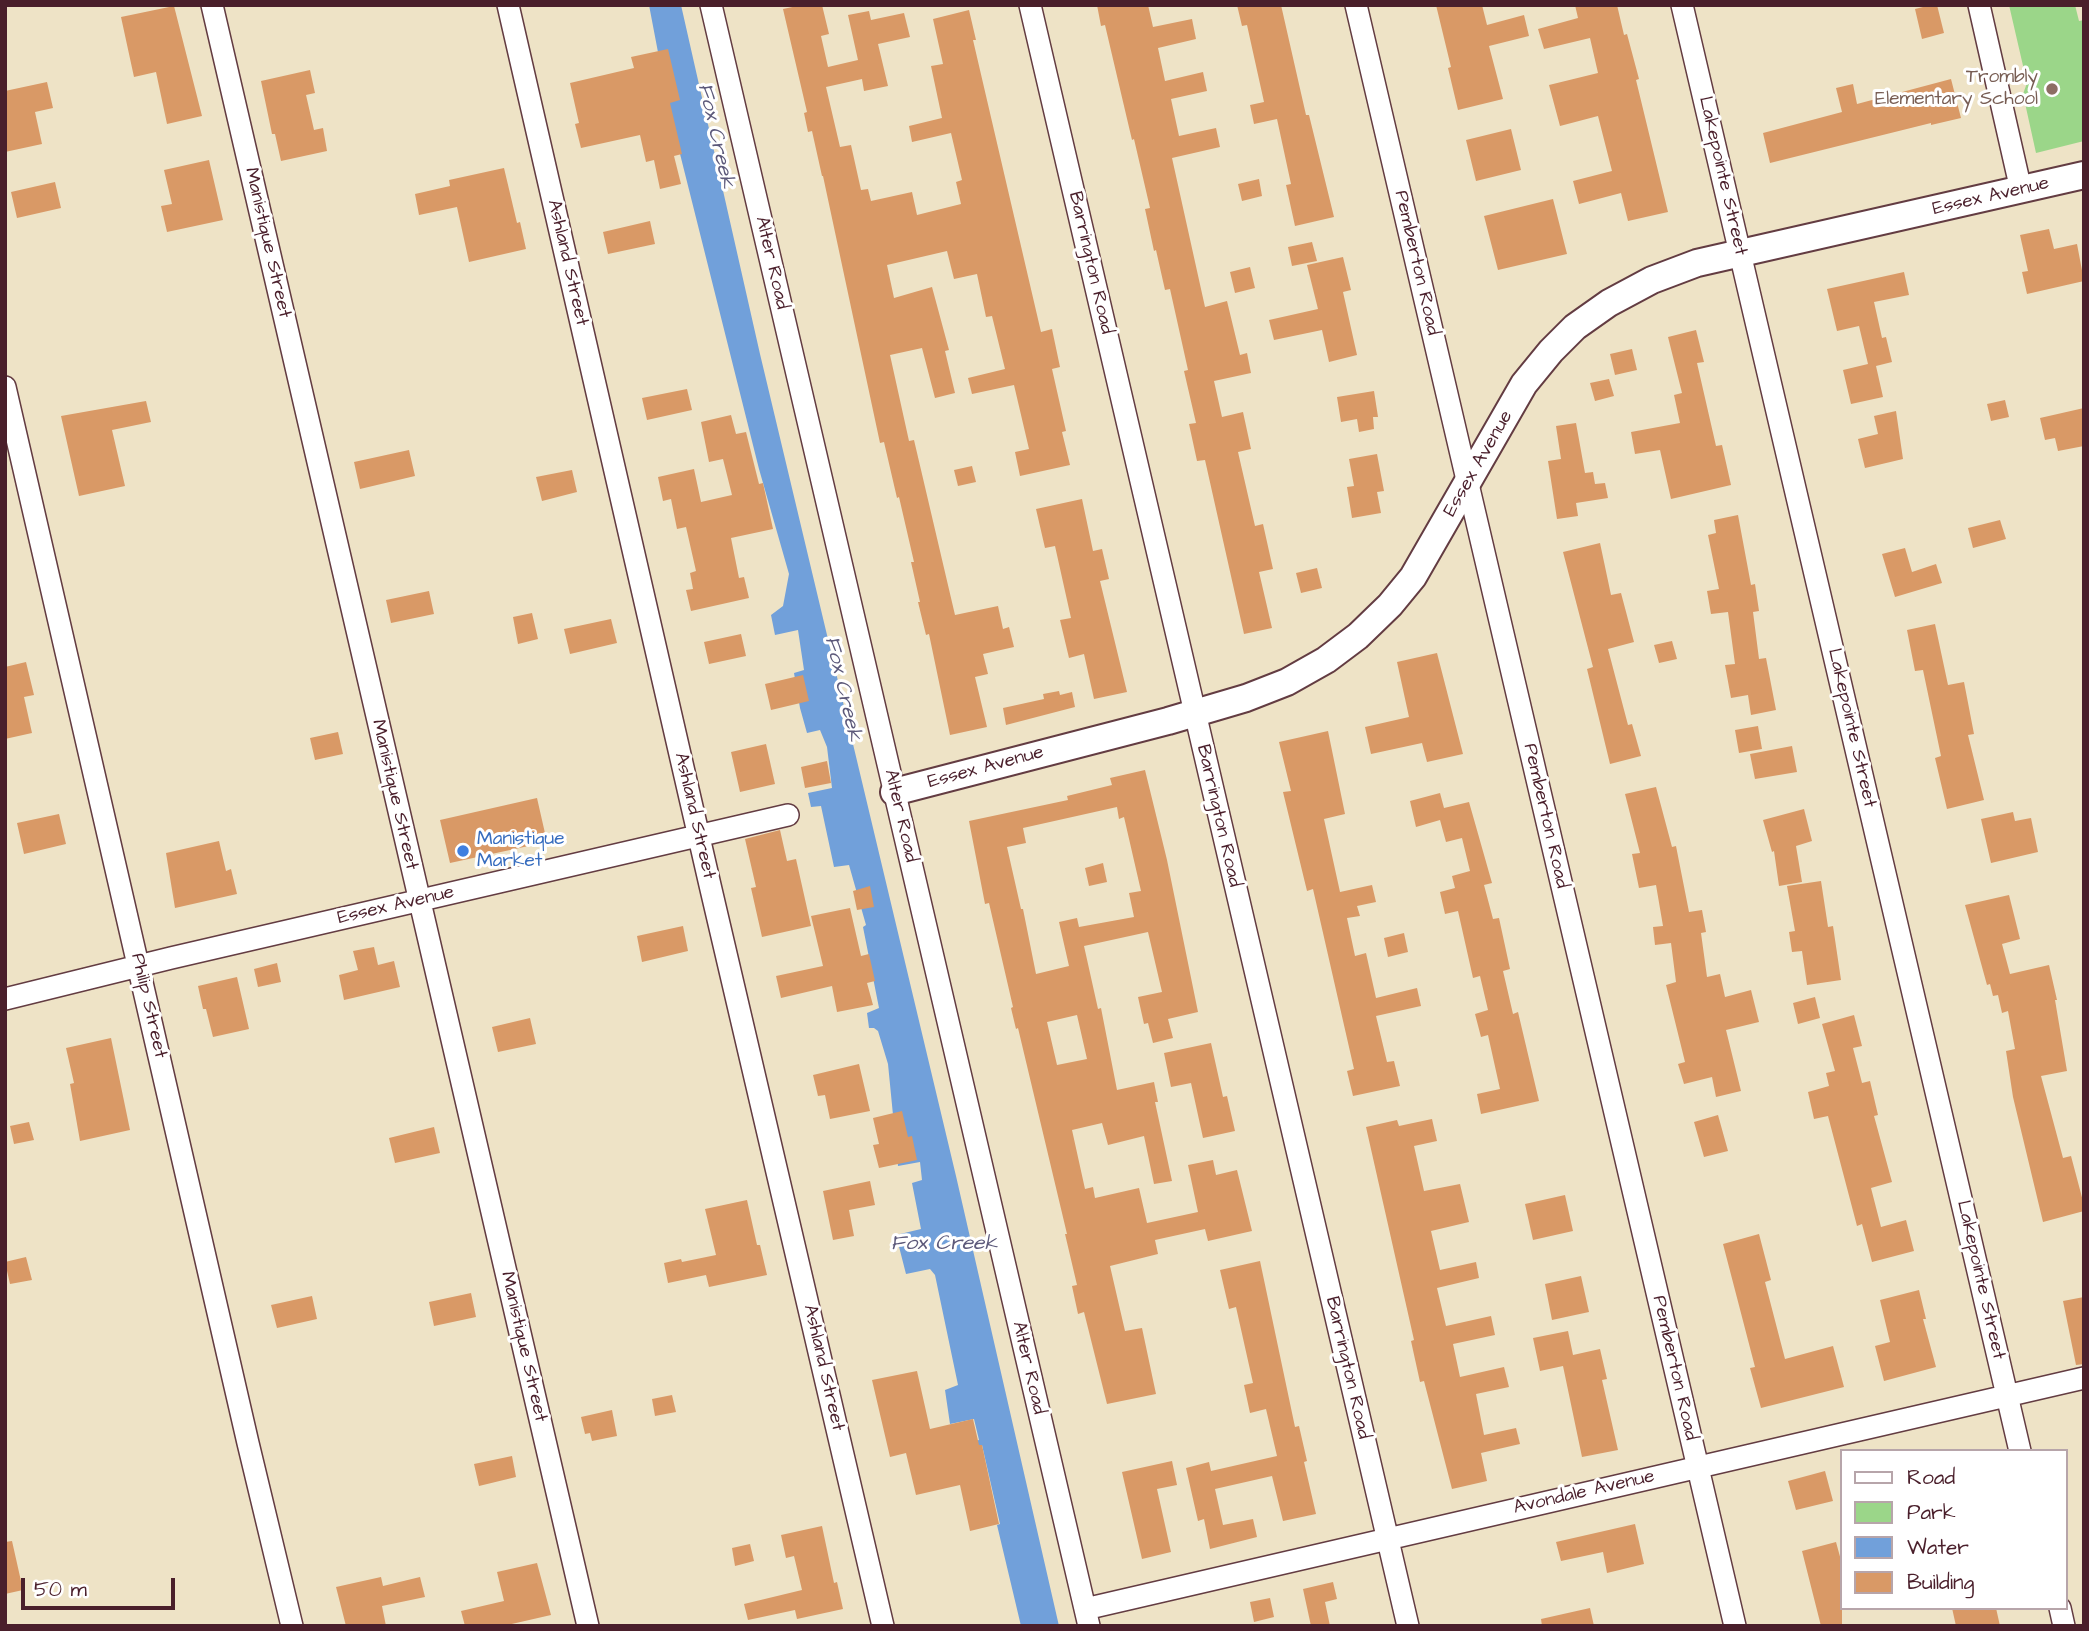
<!DOCTYPE html>
<html>
<head>
<meta charset="utf-8">
<style>
	body { margin:0 }
	#map { position:relative; width:2089px; height:1631px; overflow:hidden; background:#eee3c6; font-family:"Architects Daughter",sans-serif }
	canvas { display:block }
	.frame { position:absolute; inset:0; border:7px solid #4a1f2b; pointer-events:none }
	.legend { position:absolute; left:1840px; top:1449px; width:228px; height:161px; box-sizing:border-box; background:#fff; border:2px solid #b7a5aa; margin:0; padding:9px 12px; list-style:none; font-size:21px; color:#4a1f2b }
	.legend li { display:flex; align-items:center; gap:14px; height:35px }
	.legend b { width:35px; border:2px solid #b7a5aa }
	.scale { position:absolute; left:21px; top:1578px; width:154px; height:32px; box-sizing:border-box; border:4px solid #4a1f2b; border-top:0; padding-left:9px; font-size:21px; line-height:24px; white-space:nowrap; color:#4a1f2b; -webkit-text-stroke:5px #fff; paint-order:stroke }
</style>
</head>
<body>
<div id="map">
<canvas width="2089" height="1631"></canvas>
<div class="frame"></div>
<ul class="legend">
<li><b style="height:9px;background:#fff"></b>Road</li>
<li><b style="height:19px;background:#9bd689"></b>Park</li>
<li><b style="height:19px;background:#71a0da"></b>Water</li>
<li><b style="height:19px;background:#d99966"></b>Building</li>
</ul>
<div class="scale">50 m</div>
</div>
<script>
const c = document.querySelector('canvas').getContext('2d');
c.lineJoin = 'round';
function fillPath(path, color) {
  c.fillStyle = color;
  c.fill(path, 'evenodd');
}
function toPath(rows) {
  const path = new Path2D();
  for (const r of rows) {
    path.moveTo(r[0], r[1]);
    for (let i = 2; i < r.length; i += 2) path.lineTo(r[i], r[i + 1]);
  }
  return path;
}
function strokePath(path, color, width, dash) {
  c.strokeStyle = color;
  c.lineWidth = width;
  c.lineCap = dash ? 'butt' : 'round';
  c.setLineDash(dash || []);
  c.stroke(path);
}
function write(font, color, halo, rows, align = 'center') {
  c.font = font + ' "Architects Daughter",sans-serif';
  c.lineWidth = 6;
  c.setLineDash([]);
  c.textBaseline = 'middle';
  c.strokeStyle = halo;
  c.fillStyle = color;
  for (const [text, x, y, turn = 0] of rows) {
    c.save();
    c.translate(x, y);
    c.rotate((+turn || 0) * Math.PI / 180);
    c.textAlign = isNaN(turn) ? turn : align;
    if (halo) c.strokeText(text, 0, 0);
    c.fillText(text, 0, 0);
    c.restore();
  }
}
fillPath(toPath([
	[2009,5,2075,5,2079,21,2084,20,2084,141,2036,153,2023,94,2027,83]
]), '#9bd689');
fillPath(toPath([
	[649,5,681,5,760,354,956,1176,1059,1626,1021,1626,997,1525,1000,1524,982,1445,951,1451,951,1447,979,1440,974,1419,950,1424,945,1390,958,1385,935,1275,930,1269,906,1274,896,1235,921,1229,912,1183,922,1180,920,1162,898,1166,888,1064,878,1031,874,1028,869,1028,867,1013,879,1008,863,927,866,925,849,865,834,867,821,806,811,807,808,793,832,788,827,747,820,730,807,733,800,708,794,673,804,670,798,630,775,635,771,615,783,606,789,574,759,469,669,110]
]), '#71a0da');
fillPath(toPath([
	[802,5,822,5,829,34,821,36,828,67,858,60,848,15,869,11,871,20,904,13,910,37,878,44,888,86,864,91,862,79,826,87,840,147,851,145,861,190,868,189,871,201,912,192,917,215,961,204,956,182,962,180,951,133,912,142,909,126,942,118,931,66,943,64,933,19,969,10,976,40,973,40,1041,332,1052,329,1060,367,1052,369,1066,431,1062,432,1070,465,1020,476,1015,452,1029,449,1014,385,972,394,968,378,1005,369,992,316,986,317,977,274,954,279,947,251,887,265,894,298,932,287,949,350,945,351,955,393,935,398,922,348,890,355,909,441,914,440,955,615,998,606,1003,629,1009,627,1014,647,983,654,988,674,975,677,987,727,950,735,929,634,926,635,918,602,920,602,911,562,914,562,899,497,897,498,884,442,880,443,823,176,822,176,812,131,808,132,804,113,807,112,783,9],
	[1097,5,1148,5,1153,27,1192,19,1196,39,1158,48,1165,81,1203,72,1207,91,1171,99,1179,136,1216,128,1220,147,1172,158,1205,307,1227,301,1240,355,1247,353,1251,373,1214,381,1222,417,1243,412,1251,449,1238,452,1255,526,1263,524,1273,569,1259,572,1272,628,1244,634,1205,460,1197,461,1189,424,1196,423,1184,371,1188,370,1170,289,1165,290,1156,250,1154,251,1145,209,1150,208,1134,139,1132,140,1105,25,1101,26],
	[1237,5,1281,5,1306,115,1309,115,1334,217,1295,226,1286,185,1291,184,1277,119,1254,124,1250,105,1264,102,1247,25,1242,26],
	[1436,5,1482,5,1487,25,1524,15,1529,36,1489,46,1503,99,1458,110,1448,68,1451,67],
	[1575,5,1617,5,1624,35,1627,34,1639,79,1636,80,1668,212,1628,221,1621,193,1579,204,1573,181,1612,171,1598,116,1560,126,1549,85,1598,73,1590,38,1544,49,1538,29,1578,18],
	[1931,5,1937,5,1944,33,1922,39,1915,9],
	[174,6,202,116,167,124,156,72,134,77,121,17],
	[668,49,680,100,670,103,682,154,674,156,681,184,660,189,654,160,646,162,640,135,581,148,575,124,579,123,570,83,634,68,631,57],
	[310,70,315,93,306,95,314,130,323,128,327,151,281,161,275,134,272,134,261,81],
	[1951,79,1961,118,1931,125,1931,123,1770,163,1763,133,1842,112,1836,88,1853,84,1857,104],
	[47,82,53,108,35,112,42,144,5,152,5,91],
	[1511,129,1521,170,1476,181,1466,140],
	[209,160,223,220,167,232,161,206,172,204,164,170],
	[504,168,517,223,520,222,526,249,469,262,457,207,419,215,415,194,450,186,449,180],
	[1259,179,1262,196,1242,201,1238,184],
	[55,182,61,208,17,218,11,192],
	[1553,199,1567,254,1498,270,1484,216],
	[650,221,655,244,608,254,603,232],
	[2049,229,2054,249,2077,244,2084,281,2027,294,2022,272,2028,271,2020,235],
	[1312,242,1317,261,1292,266,1288,247],
	[1343,257,1351,290,1343,292,1357,355,1329,362,1322,330,1274,340,1269,320,1318,309,1307,265],
	[1250,267,1255,288,1235,293,1230,272],
	[1904,272,1909,295,1874,302,1882,338,1886,337,1892,362,1876,366,1883,397,1851,404,1843,370,1868,364,1859,326,1837,331,1827,289],
	[1696,330,1704,362,1697,363,1716,446,1722,445,1731,485,1671,499,1660,450,1635,454,1631,432,1680,423,1674,395,1682,393,1668,337],
	[1632,349,1637,370,1615,375,1610,354],
	[1609,379,1614,396,1595,401,1590,383],
	[687,389,692,410,647,420,642,398],
	[1374,391,1378,417,1373,417,1374,429,1359,432,1357,419,1341,422,1337,397],
	[2005,400,2009,417,1991,421,1987,404],
	[146,401,151,422,112,430,125,486,79,496,61,416],
	[2084,408,2084,446,2058,451,2055,438,2045,440,2040,418],
	[1896,411,1903,459,1865,468,1858,439,1878,434,1874,416],
	[731,415,736,434,746,432,759,484,763,483,773,529,731,538,739,578,744,577,749,598,691,611,686,590,693,589,690,573,696,571,686,527,677,529,671,499,663,501,658,477,694,469,701,502,732,495,723,459,709,462,701,422],
	[1576,423,1585,473,1593,472,1595,484,1605,483,1608,498,1576,503,1578,516,1557,519,1548,461,1561,459,1556,426],
	[409,450,415,476,360,489,354,462],
	[1377,454,1384,491,1377,492,1381,513,1352,518,1347,487,1354,486,1349,459],
	[972,466,976,482,958,486,954,470],
	[572,470,577,492,542,501,536,477],
	[1082,499,1093,551,1102,549,1109,579,1100,581,1127,692,1094,699,1084,654,1069,658,1060,620,1071,618,1055,546,1045,548,1036,509],
	[1738,515,1751,585,1755,584,1759,611,1753,612,1759,659,1766,658,1776,710,1751,715,1748,695,1731,698,1725,665,1735,664,1728,612,1711,614,1707,591,1719,589,1708,535,1716,533,1714,520],
	[2000,520,2006,539,1973,548,1968,528],
	[1600,543,1611,595,1621,593,1634,642,1608,649,1628,725,1632,724,1641,756,1610,764,1587,669,1593,667,1563,552],
	[1905,548,1912,572,1936,564,1942,583,1895,597,1882,554],
	[1317,568,1322,588,1301,593,1296,573],
	[429,591,434,614,391,623,386,600],
	[532,613,538,639,518,644,513,617],
	[611,619,617,643,570,654,564,629],
	[1935,624,1948,685,1964,682,1974,734,1968,735,1984,800,1947,809,1935,758,1941,756,1923,670,1915,671,1907,630],
	[741,634,746,656,709,664,704,642],
	[1672,641,1677,659,1659,663,1654,645],
	[1437,653,1463,754,1427,762,1422,743,1371,754,1365,727,1409,717,1397,662],
	[26,662,34,695,24,697,32,733,5,739,5,667],
	[803,675,809,701,771,710,765,684],
	[1059,691,1060,695,1072,692,1075,707,1006,725,1003,708,1044,699,1043,694],
	[1758,726,1762,749,1739,753,1735,730],
	[1328,731,1345,814,1324,819,1340,892,1372,885,1376,902,1357,906,1360,916,1347,918,1355,956,1366,953,1376,998,1417,988,1421,1006,1376,1016,1387,1062,1394,1061,1400,1086,1353,1096,1347,1071,1354,1069,1313,889,1307,891,1283,792,1291,791,1279,742],
	[338,732,343,754,315,760,310,738],
	[766,744,775,784,740,792,731,752],
	[1792,746,1797,772,1755,779,1750,754],
	[827,761,831,783,805,788,801,767],
	[1145,770,1167,860,1198,1012,1168,1019,1173,1038,1153,1043,1148,1023,1144,1024,1138,997,1162,992,1148,932,1084,946,1098,1009,1101,1008,1117,1090,1154,1082,1158,1102,1155,1102,1172,1181,1154,1184,1144,1136,1108,1145,1102,1123,1072,1130,1085,1189,1093,1187,1095,1198,1139,1188,1147,1223,1198,1212,1188,1165,1213,1160,1216,1175,1237,1170,1252,1231,1208,1241,1205,1229,1155,1240,1158,1254,1110,1266,1125,1331,1142,1328,1156,1394,1107,1404,1084,1312,1078,1314,1072,1286,1077,1285,1065,1234,1067,1234,1018,1028,1016,1029,1011,1008,1013,1007,989,903,985,904,969,821,1068,800,1067,796,1112,785,1110,778],
	[1117,807,1119,819,1124,817,1141,891,1129,893,1134,917,1079,927,1077,918,1059,922,1069,966,1036,974,1023,909,1021,909,1007,847,1026,843,1023,828],
	[1077,1015,1087,1059,1057,1065,1047,1022],
	[1656,787,1672,847,1676,846,1689,912,1702,910,1706,932,1701,933,1707,977,1720,974,1725,997,1751,990,1759,1022,1726,1030,1741,1091,1716,1097,1712,1077,1684,1084,1678,1064,1685,1062,1666,985,1676,982,1671,943,1655,945,1653,927,1663,926,1656,885,1639,888,1632,854,1640,853,1625,794],
	[1440,793,1444,808,1469,802,1492,883,1484,885,1493,919,1499,918,1510,969,1503,971,1513,1014,1518,1012,1539,1101,1481,1114,1477,1094,1500,1089,1488,1035,1481,1037,1475,1014,1488,1010,1480,976,1473,978,1458,911,1445,914,1440,892,1455,888,1452,876,1470,871,1462,838,1446,842,1440,820,1416,827,1410,801],
	[537,798,547,842,450,863,440,820],
	[1804,809,1812,841,1796,846,1802,882,1779,886,1774,851,1772,852,1763,820],
	[2013,812,2015,821,2031,818,2038,852,1991,863,1981,819],
	[59,814,66,844,24,854,17,823],
	[780,830,787,861,796,859,811,926,762,937,751,888,756,887,745,839],
	[219,841,226,871,231,869,237,894,175,908,166,853],
	[1103,863,1107,882,1089,886,1085,868],
	[1821,881,1828,927,1833,926,1841,980,1807,985,1802,951,1792,952,1789,932,1795,931,1787,886],
	[870,886,874,907,857,910,853,891],
	[2009,895,2020,939,2002,944,2010,974,2049,965,2057,1000,2055,1000,2067,1071,2041,1076,2063,1158,2071,1156,2084,1205,2084,1211,2043,1222,2013,1097,2006,1051,2015,1049,2008,1011,2002,1013,1998,995,1993,996,1990,984,1987,985,1965,905],
	[850,908,861,956,869,954,875,981,867,983,873,1005,837,1012,832,986,781,998,776,976,823,966,811,916],
	[683,926,688,951,642,962,637,936],
	[1404,933,1408,952,1388,957,1384,938],
	[374,947,378,965,394,961,400,987,344,1000,339,975,358,970,353,951],
	[277,963,281,982,258,987,254,969],
	[237,977,249,1029,213,1037,206,1009,203,1009,198,986],
	[1815,997,1820,1018,1798,1024,1793,1003],
	[1854,1015,1862,1046,1853,1048,1862,1083,1870,1081,1878,1115,1874,1116,1892,1182,1871,1188,1881,1227,1906,1220,1914,1251,1872,1262,1862,1224,1857,1226,1828,1116,1814,1119,1808,1092,1829,1086,1826,1073,1835,1071,1822,1024],
	[530,1018,536,1044,498,1052,492,1027],
	[111,1038,130,1130,80,1141,70,1084,74,1083,66,1048],
	[1211,1043,1223,1097,1227,1096,1235,1131,1203,1138,1191,1083,1171,1087,1164,1053],
	[859,1064,870,1111,830,1119,825,1095,818,1096,813,1075],
	[902,1111,908,1137,912,1136,917,1160,879,1168,873,1145,879,1144,873,1118],
	[1718,1115,1728,1151,1704,1157,1694,1122],
	[1432,1119,1437,1141,1414,1146,1424,1191,1460,1184,1469,1222,1431,1231,1440,1270,1476,1262,1479,1278,1437,1288,1446,1326,1491,1316,1495,1335,1453,1344,1460,1377,1504,1367,1509,1387,1476,1394,1484,1435,1516,1428,1520,1444,1481,1453,1487,1481,1452,1489,1424,1381,1420,1382,1411,1341,1414,1340,1366,1127,1397,1120,1399,1126],
	[29,1122,34,1140,14,1144,10,1126],
	[434,1127,440,1153,395,1163,389,1138],
	[870,1181,875,1205,849,1210,854,1236,833,1240,823,1191],
	[1565,1195,1573,1231,1533,1240,1525,1204],
	[747,1200,757,1245,760,1245,767,1275,709,1287,706,1275,668,1283,664,1263,681,1259,682,1262,716,1255,705,1209],
	[1759,1234,1771,1280,1765,1282,1785,1359,1833,1346,1844,1387,1761,1408,1750,1368,1755,1367,1723,1244],
	[26,1257,32,1280,10,1284,5,1262],
	[1260,1261,1295,1427,1299,1426,1307,1461,1304,1462,1316,1514,1283,1521,1272,1476,1215,1489,1223,1525,1253,1519,1257,1537,1210,1549,1204,1519,1198,1521,1186,1468,1209,1462,1211,1471,1277,1456,1266,1409,1250,1413,1244,1385,1253,1383,1236,1307,1229,1309,1220,1270],
	[1581,1276,1589,1312,1552,1320,1545,1284],
	[1919,1290,1926,1319,1923,1319,1936,1367,1884,1381,1875,1346,1890,1342,1880,1300],
	[471,1293,476,1317,434,1326,429,1302],
	[312,1296,317,1319,277,1328,271,1305],
	[2084,1297,2084,1364,2076,1365,2063,1301],
	[1568,1331,1573,1355,1600,1349,1607,1379,1602,1380,1618,1450,1582,1457,1563,1366,1540,1371,1533,1338],
	[917,1371,930,1429,973,1419,979,1445,982,1445,999,1524,970,1531,960,1485,916,1495,906,1453,890,1457,872,1380],
	[672,1395,676,1412,655,1416,652,1399],
	[612,1410,617,1436,592,1441,590,1433,585,1434,581,1417],
	[512,1456,516,1477,479,1486,474,1464],
	[1172,1461,1177,1485,1157,1489,1171,1552,1142,1559,1122,1472],
	[1825,1471,1833,1501,1796,1510,1788,1481],
	[1635,1524,1644,1564,1607,1573,1603,1552,1561,1561,1556,1542],
	[822,1526,834,1583,837,1582,843,1609,797,1619,795,1610,748,1620,744,1604,802,1590,794,1556,786,1558,781,1535],
	[12,1541,23,1590,5,1594,5,1542],
	[1836,1542,1842,1564,1842,1626,1821,1626,1802,1551],
	[750,1544,754,1561,735,1566,732,1548],
	[537,1563,551,1615,503,1626,465,1626,461,1611,504,1601,497,1572],
	[381,1577,383,1586,420,1577,425,1597,382,1606,386,1626,346,1626,336,1587],
	[1333,1582,1337,1599,1325,1602,1330,1626,1311,1626,1303,1589],
	[1270,1598,1274,1617,1254,1622,1250,1602],
	[1590,1608,1594,1626,1542,1626,1541,1619],
	[1952,1608,1996,1608,2000,1626,1956,1626]
]), '#d99966');
const minor = toPath([
	[212,5,588,1626],
	[508,5,710,885,883,1626],
	[711,5,1089,1626],
	[1030,5,1408,1626],
	[1356,5,1735,1626],
	[1682,5,2020,1451],
	[1979,5,2021,190],
	[5,387,248,1443,292,1626],
	[5,999,171,958,788,815],
	[2060,1608,2064,1626],
	[1085,1609,2084,1378]
]);
const tertiary = toPath([
	[894,792,1168,721,1246,698,1287,682,1326,660,1358,636,1390,605,1413,577,1524,384,1551,351,1575,327,1609,303,1652,280,1697,263,2084,175]
]);
strokePath(minor, '#633c42', 24);
strokePath(tertiary, '#633c42', 30);
strokePath(minor, '#fff', 21);
strokePath(tertiary, '#fff', 26);
for (const [x, y, r, color] of [
	[2052,89,7,"#8d6e63"],
	[463,851,7,"#3f7fe0"]
]) {
  const dot = new Path2D();
  dot.arc(x, y, r, 0, 2 * Math.PI);
  c.fillStyle = color;
  c.fill(dot);
  strokePath(dot, '#fff', 2.5);
}
write('19px', '#785e54', '#fff', [
	["Trombly",2038,78],
	["Elementary School",2038,100]
], 'right');
write('19px', '#4a1f2b', '#fff', [
	["Lakepointe Street",1722,176,77],
	["Essex Avenue",1991,197,-13],
	["Manistique Street",267,243,77],
	["Ashland Street",567,263,77],
	["Alter Road",771,263,77],
	["Barrington Road",1090,263,77],
	["Pemberton Road",1416,263,77],
	["Essex Avenue",1479,464,-60],
	["Lakepointe Street",1851,728,77],
	["Essex Avenue",986,768,-15],
	["Manistique Street",394,795,77],
	["Ashland Street",694,816,77],
	["Alter Road",900,816,77],
	["Barrington Road",1218,816,77],
	["Pemberton Road",1545,816,77],
	["Essex Avenue",396,906,-13],
	["Philip Street",148,1006,77],
	["Lakepointe Street",1980,1280,77],
	["Manistique Street",523,1347,77],
	["Ashland Street",823,1368,77],
	["Alter Road",1028,1368,77],
	["Barrington Road",1347,1368,77],
	["Pemberton Road",1674,1368,77],
	["Avondale Avenue",1584,1493,-13]
]);
write('19px', '#366cbe', '#fff', [
	["Manistique",477,840],
	["Market",477,862]
], 'left');
write('italic 21px', '#5c597a', '#fff', [
	["Fox Creek",715,136,77],
	["Fox Creek",842,689,77],
	["Fox Creek",944,1245]
]);
</script>
</body>
</html>
